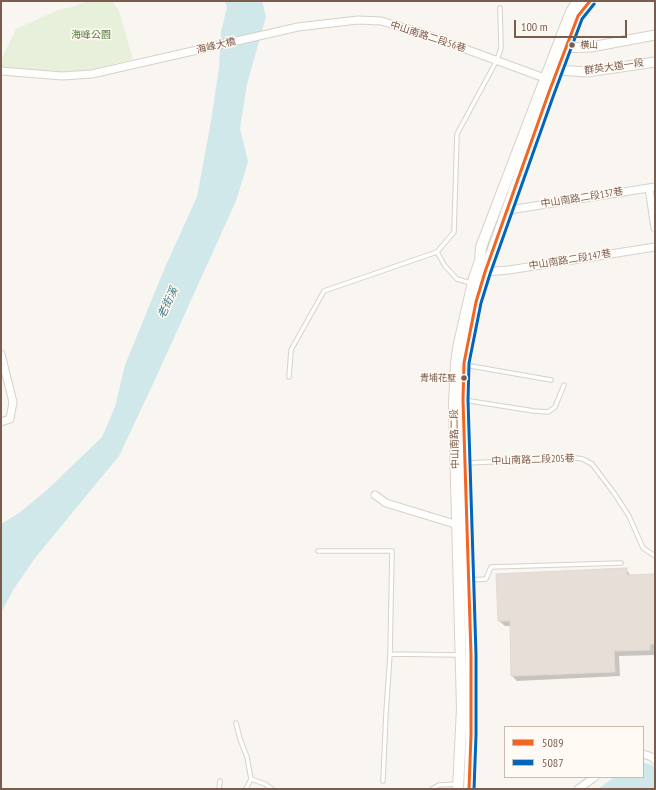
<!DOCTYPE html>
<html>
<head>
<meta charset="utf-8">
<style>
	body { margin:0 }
	#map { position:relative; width:656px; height:790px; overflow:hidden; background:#f9f5f0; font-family:"PT Sans Narrow",sans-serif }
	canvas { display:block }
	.frame { position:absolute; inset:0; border:2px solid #7a5c4d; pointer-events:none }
	.legend { position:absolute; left:504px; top:726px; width:140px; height:52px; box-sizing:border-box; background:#fffaf3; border:1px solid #cabbb1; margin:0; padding:5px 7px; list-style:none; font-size:12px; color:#7a5c4d }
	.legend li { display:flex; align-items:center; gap:8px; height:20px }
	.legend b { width:20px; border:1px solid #cabbb1 }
	.scale { position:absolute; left:514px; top:20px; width:113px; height:18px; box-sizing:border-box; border:2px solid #7a5c4d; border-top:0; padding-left:5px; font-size:12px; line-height:14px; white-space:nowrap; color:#7a5c4d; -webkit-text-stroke:3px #fffaf3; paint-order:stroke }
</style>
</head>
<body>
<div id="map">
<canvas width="656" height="790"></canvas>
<div class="frame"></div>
<ul class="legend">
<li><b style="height:5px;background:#f26522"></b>5089</li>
<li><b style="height:5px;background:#0065bd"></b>5087</li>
</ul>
<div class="scale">100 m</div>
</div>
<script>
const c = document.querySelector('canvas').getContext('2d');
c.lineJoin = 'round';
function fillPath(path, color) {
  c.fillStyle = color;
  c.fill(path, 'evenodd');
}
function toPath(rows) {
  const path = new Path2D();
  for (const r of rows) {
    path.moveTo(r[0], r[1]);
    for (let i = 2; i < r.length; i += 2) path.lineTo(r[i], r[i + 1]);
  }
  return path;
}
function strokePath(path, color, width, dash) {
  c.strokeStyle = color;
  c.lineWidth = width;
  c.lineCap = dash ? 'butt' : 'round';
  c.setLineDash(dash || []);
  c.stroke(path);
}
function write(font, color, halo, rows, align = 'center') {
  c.font = font + ' "PT Sans Narrow","Noto Sans TC",sans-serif';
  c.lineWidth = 3;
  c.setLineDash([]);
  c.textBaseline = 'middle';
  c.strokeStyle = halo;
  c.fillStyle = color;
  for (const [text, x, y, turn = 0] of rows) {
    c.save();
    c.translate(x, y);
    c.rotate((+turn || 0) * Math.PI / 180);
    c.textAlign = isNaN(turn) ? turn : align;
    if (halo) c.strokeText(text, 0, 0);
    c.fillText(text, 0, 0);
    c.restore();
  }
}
fillPath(toPath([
	[86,1,112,1,119,11,133,59,94,69,61,73,1,67,1,60,16,29,60,9,73,7]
]), '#e7f0db');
fillPath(toPath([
	[225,1,262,1,266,17,247,84,240,128,248,162,236,201,153,384,119,456,35,558,13,590,1,613,1,524,19,513,47,490,102,437,115,407,125,365,166,265,197,197,211,121,219,68,221,32,227,7],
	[643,762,652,765,655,768,655,789,598,789,614,777,643,777]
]), '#d0e8ea');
fillPath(toPath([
	[626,569,631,576,655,575,655,655,619,656,620,676,517,681,512,676,511,626,505,626,499,621]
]), '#0003');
const building = toPath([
	[627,568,627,575,655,574,655,644,650,644,650,650,614,651,615,672,511,676,510,621,498,621,496,574,627,568]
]);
fillPath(building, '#e6ded7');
strokePath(building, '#e2d8d2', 1);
const service = toPath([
	[437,252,445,266,457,279,471,283],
	[465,365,551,380],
	[289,377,291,350,324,291,437,252,454,232,457,134,497,60,501,48,500,8],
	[464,400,534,411,548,412,555,407,564,385],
	[467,463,576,458,583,459,592,464,614,493,629,516,643,548,655,556],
	[318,551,392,551,390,654],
	[470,580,486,579,491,567,621,563],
	[236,723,240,739,247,757,251,779],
	[383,781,386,713,390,654,460,655],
	[219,789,220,781],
	[246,789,251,779,265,784,272,789],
	[432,789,439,785,458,784]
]);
const minor = toPath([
	[1,71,62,76,92,74,298,27,358,20,381,21,419,32,550,80],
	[649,188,655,228],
	[509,210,655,187],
	[485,272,509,270,655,247],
	[1,354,13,402,10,419,1,422],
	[375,495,386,503,458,525],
	[643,754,652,757,655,760],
	[578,789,595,777]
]);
const tertiary = toPath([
	[559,48,591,47,655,35],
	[552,71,558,70,587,72,655,62]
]);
const secondary = toPath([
	[458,789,462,708,454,405,456,363,459,343,474,278,480,261,481,247,565,27,571,12,578,1],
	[469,789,471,735,471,655,463,400,464,363,467,345,476,302,485,272,549,92,578,16,590,1]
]);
strokePath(service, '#d7d1cb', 5.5);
strokePath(minor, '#d7d1cb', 9);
strokePath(tertiary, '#d7d1cb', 11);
strokePath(secondary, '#d9d2cb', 12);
strokePath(service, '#fefefd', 3.5);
strokePath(minor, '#fefefd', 7);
strokePath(tertiary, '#fefefd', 9);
strokePath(secondary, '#fefefd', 10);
strokePath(toPath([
	[469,789,471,735,471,655,463,400,464,363,476,302,485,272,549,92,578,16,590,1]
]), '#f26522', 3);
strokePath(toPath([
	[474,789,476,735,476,655,468,400,469,363,481,303,490,274,554,94,582,19,594,4]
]), '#0065bd', 3);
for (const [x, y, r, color] of [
	[572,45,3.5,"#7a5c4d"],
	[464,378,3.5,"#7a5c4d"]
]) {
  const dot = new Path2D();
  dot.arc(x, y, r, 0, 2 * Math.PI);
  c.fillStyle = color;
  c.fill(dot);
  strokePath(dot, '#fffaf3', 1.5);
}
write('9px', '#7a5c4d', '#fffaf3', [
	["橫山",580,45],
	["青埔花墅",456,378,"right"]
], 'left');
write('10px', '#537a41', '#fffaf3', [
	["海峰公園",91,35]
]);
write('10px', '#7a5c4d', '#fffaf3', [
	["中山南路二段56巷",428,37,18],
	["海峰大橋",216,46,-13],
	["群英大道一段",614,67,-8],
	["中山南路二段137巷",582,198,-9],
	["中山南路二段147巷",570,260,-9],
	["中山南路二段",455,439,-91],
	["中山南路二段205巷",533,460,-2]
]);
write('italic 11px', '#437c86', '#fffaf3', [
	["老街溪",168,303,-65]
]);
</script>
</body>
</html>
